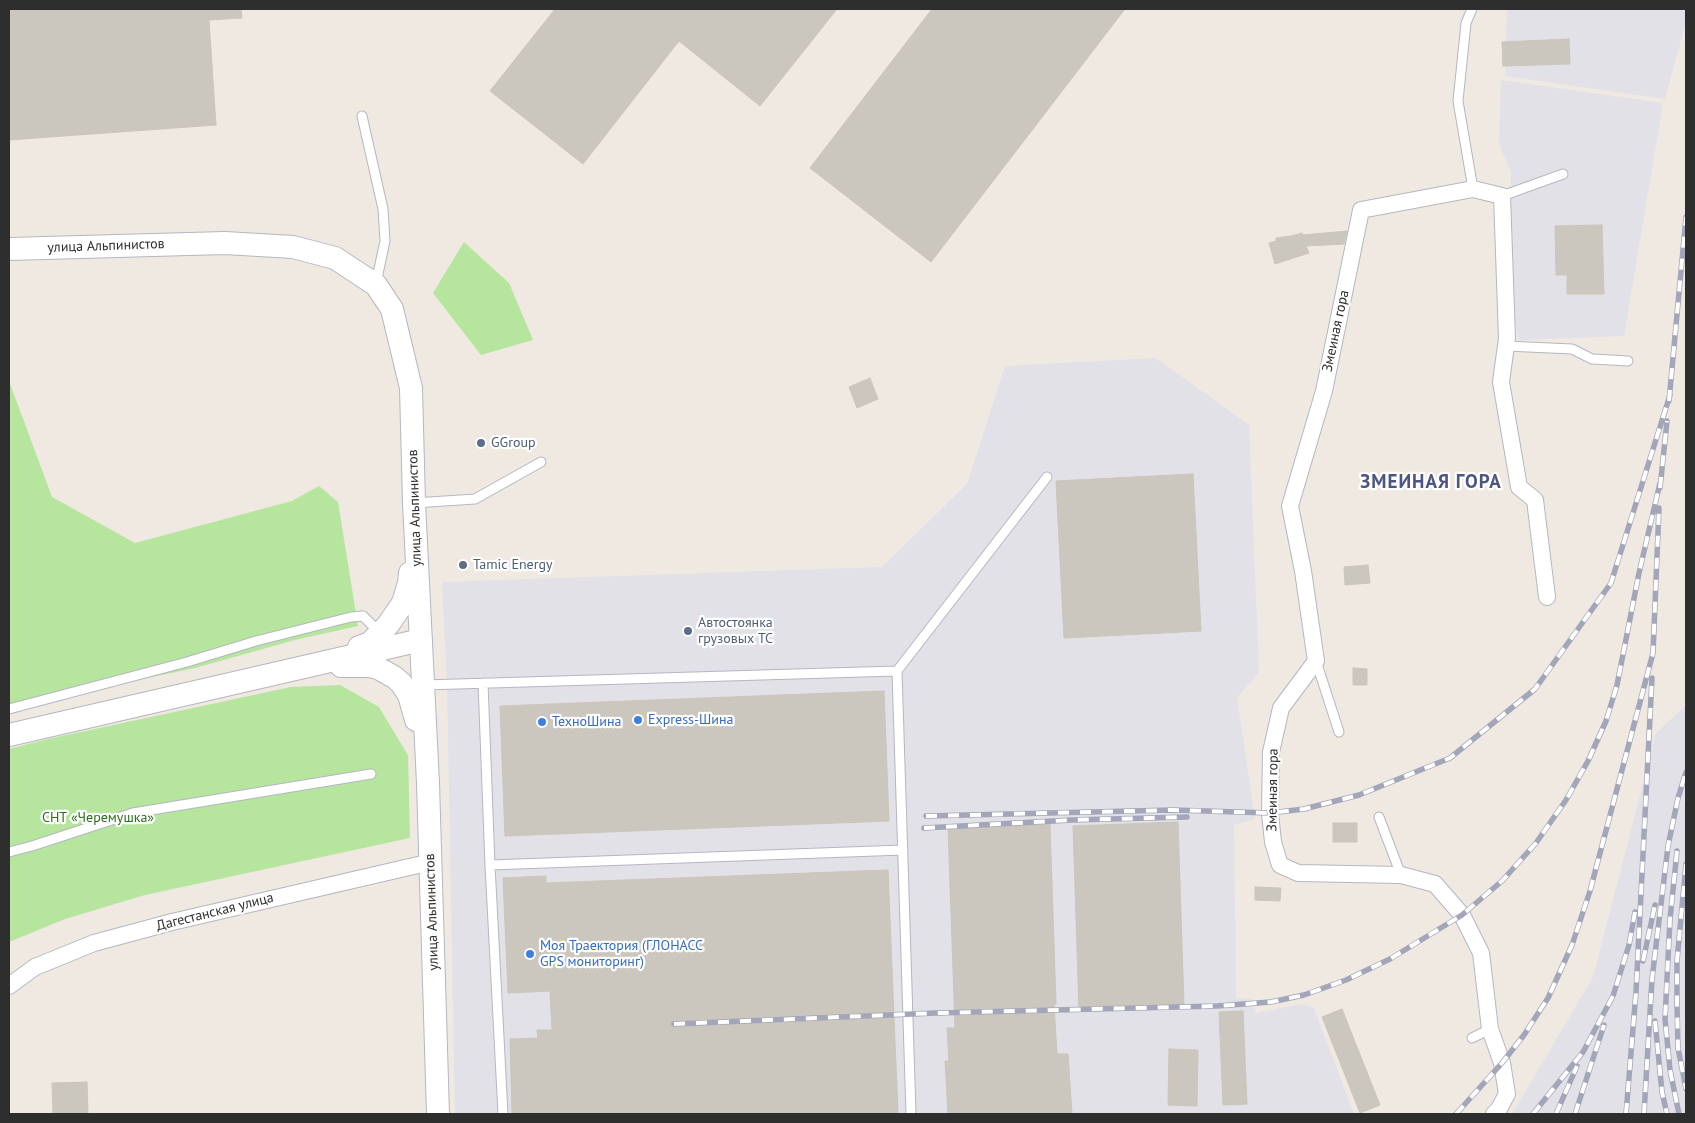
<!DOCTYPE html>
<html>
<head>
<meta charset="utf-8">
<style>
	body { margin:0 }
	#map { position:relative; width:1695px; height:1123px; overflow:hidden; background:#efe9e1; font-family:"PT Sans",sans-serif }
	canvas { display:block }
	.frame { position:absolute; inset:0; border:10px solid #2e2e2e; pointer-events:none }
</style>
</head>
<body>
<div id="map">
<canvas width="1695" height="1123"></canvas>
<div class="frame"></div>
</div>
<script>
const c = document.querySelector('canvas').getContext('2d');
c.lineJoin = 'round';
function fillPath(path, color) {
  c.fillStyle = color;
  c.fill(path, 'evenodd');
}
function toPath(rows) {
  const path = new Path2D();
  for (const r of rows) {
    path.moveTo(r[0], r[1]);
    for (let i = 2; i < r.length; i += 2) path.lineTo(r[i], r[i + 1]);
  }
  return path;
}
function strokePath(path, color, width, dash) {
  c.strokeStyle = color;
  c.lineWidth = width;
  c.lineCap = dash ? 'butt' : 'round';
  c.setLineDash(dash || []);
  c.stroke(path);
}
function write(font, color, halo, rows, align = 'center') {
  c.font = font + ' "PT Sans",sans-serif';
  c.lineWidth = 4.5;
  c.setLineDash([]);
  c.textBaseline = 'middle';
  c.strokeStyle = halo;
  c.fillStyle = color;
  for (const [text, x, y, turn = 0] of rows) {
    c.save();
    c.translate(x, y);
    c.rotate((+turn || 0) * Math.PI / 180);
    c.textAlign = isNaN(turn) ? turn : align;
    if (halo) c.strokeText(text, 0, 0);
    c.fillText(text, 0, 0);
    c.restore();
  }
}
fillPath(toPath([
	[1507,9,1686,9,1686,22,1665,99,1505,76],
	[1501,80,1663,103,1624,336,1519,340,1509,293,1511,173,1499,144],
	[1156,358,1249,425,1259,672,1237,698,1255,819,1234,825,1236,998,1253,999,1256,1013,1302,1004,1314,1008,1354,1114,455,1114,447,684,442,582,882,567,967,484,1005,366],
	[1686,705,1686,1114,1512,1114,1593,977,1656,733]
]), '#e3e1e8');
fillPath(toPath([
	[464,242,509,283,533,340,481,355,433,293],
	[9,381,52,497,135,543,292,501,319,486,338,502,358,626,295,640,195,668,9,707],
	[340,685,379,707,408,755,410,838,145,895,65,919,9,942,9,749,48,739,291,687]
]), '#b6e59e');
const building = toPath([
	[9,9,241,9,242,18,209,20,216,125,9,140,9,9],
	[555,9,837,9,760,106,679,41,583,164,490,91,555,9],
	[932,9,1125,9,931,262,810,168,932,9],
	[1569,39,1570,64,1503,66,1502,42,1569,39],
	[1602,225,1604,294,1567,294,1567,275,1556,275,1555,226,1602,225],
	[1347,231,1344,244,1306,246,1309,253,1275,264,1269,243,1276,241,1276,238,1291,236,1302,233,1303,235,1347,231],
	[870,378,878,399,857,408,849,387,870,378],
	[1193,474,1201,631,1064,638,1056,481,1193,474],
	[1368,565,1370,583,1345,585,1344,567,1368,565],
	[1353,668,1367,669,1367,685,1353,685,1353,668],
	[884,691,889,821,505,836,500,706,884,691],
	[1178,822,1184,1006,1079,1010,1073,826,1178,822],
	[1050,823,1056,1004,1054,1004,1057,1054,1068,1054,1072,1114,948,1114,945,1061,949,1061,947,1028,955,1028,948,827,1050,823],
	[1333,823,1357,823,1357,842,1333,842,1333,823],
	[888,870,898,1114,512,1114,510,1039,538,1038,537,1030,552,1030,550,991,508,993,503,878,546,876,546,883,888,870],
	[1255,887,1281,888,1280,901,1255,900,1255,887],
	[1342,1009,1380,1105,1360,1113,1322,1017,1342,1009],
	[1243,1011,1247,1104,1223,1105,1219,1012,1243,1011],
	[1169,1049,1198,1050,1197,1106,1168,1105,1169,1049],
	[87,1082,88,1114,53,1114,52,1083,87,1082]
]);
fillPath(building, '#cbc7bf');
strokePath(building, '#cbc5ba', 1);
const lane = toPath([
	[1472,9,1466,23,1458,101,1473,189],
	[362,116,383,209,385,241,376,283],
	[1502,196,1563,174],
	[1506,346,1572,349,1592,359,1628,361],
	[414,503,475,499,541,462],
	[1316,661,1339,732],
	[483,683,490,865,503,1114],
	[423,685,897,671],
	[9,709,187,662,256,641,351,617,363,616,379,632],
	[1379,817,1401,875],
	[9,852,32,846,133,813,371,774],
	[490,865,903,850],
	[1472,1038,1490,1029],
	[911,1114,897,671,1047,477]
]);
const street = toPath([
	[9,986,35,967,94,943,172,922,431,862],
	[1494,1114,1499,1109,1507,1094,1502,1063,1490,1029,1481,953,1462,915,1435,884,1401,875,1298,873,1280,865,1273,842,1270,813,1271,752,1281,708,1316,661,1303,571,1290,506,1324,391,1361,210,1473,189,1502,196,1507,338,1501,382,1519,487,1535,500,1547,597]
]);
const secondary = toPath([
	[9,249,225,243,293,247,335,258,376,285,392,309,411,388,414,503,428,783,438,1114],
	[359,647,370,643,388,625,403,603,409,583,410,573],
	[341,666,369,666,378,668,394,677,401,683,409,695,416,720],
	[9,735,421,640]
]);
strokePath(lane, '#b4b7c1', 11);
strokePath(street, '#b4b7c1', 18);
strokePath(secondary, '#b4b7c1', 24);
strokePath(lane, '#fff', 9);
strokePath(street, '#fff', 16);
strokePath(secondary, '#fff', 22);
const rail = toPath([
	[1669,401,1686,217],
	[1660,488,1667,421],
	[926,816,1173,810,1270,813,1304,809,1359,795,1450,758,1535,689,1611,583,1670,395],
	[924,828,1072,820,1187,817],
	[1677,851,1670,919,1665,1019,1670,1070,1679,1114],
	[1686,864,1677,961,1677,1004,1678,1048,1686,1089],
	[1643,961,1655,905],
	[1655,1021,1662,1092,1667,1114],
	[674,1024,936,1013,1217,1006,1271,1002,1304,995,1346,980,1390,959,1462,915,1502,881,1536,843,1566,800,1588,761,1606,721,1617,685,1639,573,1660,483],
	[1456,1114,1502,1063,1524,1035,1548,998,1572,945,1590,891,1653,653,1659,508],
	[1533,1114,1583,1052,1613,996,1629,945,1635,912],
	[1556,1114,1577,1066],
	[1575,1114,1604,1025],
	[1626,1114,1636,992,1652,678],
	[1644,1114,1652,979,1668,846,1678,798,1686,772]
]);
strokePath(rail, '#a3a6b8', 5.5);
strokePath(rail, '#fff', 4, [11]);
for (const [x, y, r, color] of [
	[481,443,5,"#5c6f8a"],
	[463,565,5,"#5c6f8a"],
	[688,631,5,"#5c6f8a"],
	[638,720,5,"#3f7fe0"],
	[542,722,5,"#3f7fe0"],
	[530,954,5,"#3f7fe0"]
]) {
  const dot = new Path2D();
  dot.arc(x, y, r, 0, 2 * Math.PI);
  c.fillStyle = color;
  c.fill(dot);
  strokePath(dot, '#fff', 2);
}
write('14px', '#2e2e2e', '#fff', [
	["улица Альпинистов",106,246,-2],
	["Змеиная гора",1336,331,-78],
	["улица Альпинистов",415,508,-92],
	["Змеиная гора",1273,790,-89],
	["Дагестанская улица",215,912,-14],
	["улица Альпинистов",432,912,-92]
]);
write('14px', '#4e5e75', '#fff', [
	["GGroup",491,443],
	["Tamic Energy",473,565],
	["Автостоянка",698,623],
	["грузовых ТС",698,639]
], 'left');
write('14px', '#366cbe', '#fff', [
	["Express-Шина",648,720],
	["ТехноШина",552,722],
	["Моя Траектория (ГЛОНАСС",540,946],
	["GPS мониторинг)",540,962]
], 'left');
write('14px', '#2c6e1b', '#fff', [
	["СНТ «Черемушка»",98,818]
]);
c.letterSpacing = '1px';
write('bold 19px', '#4d5680', '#fff', [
	["ЗМЕИНАЯ ГОРА",1431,483]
]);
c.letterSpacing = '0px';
</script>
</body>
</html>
